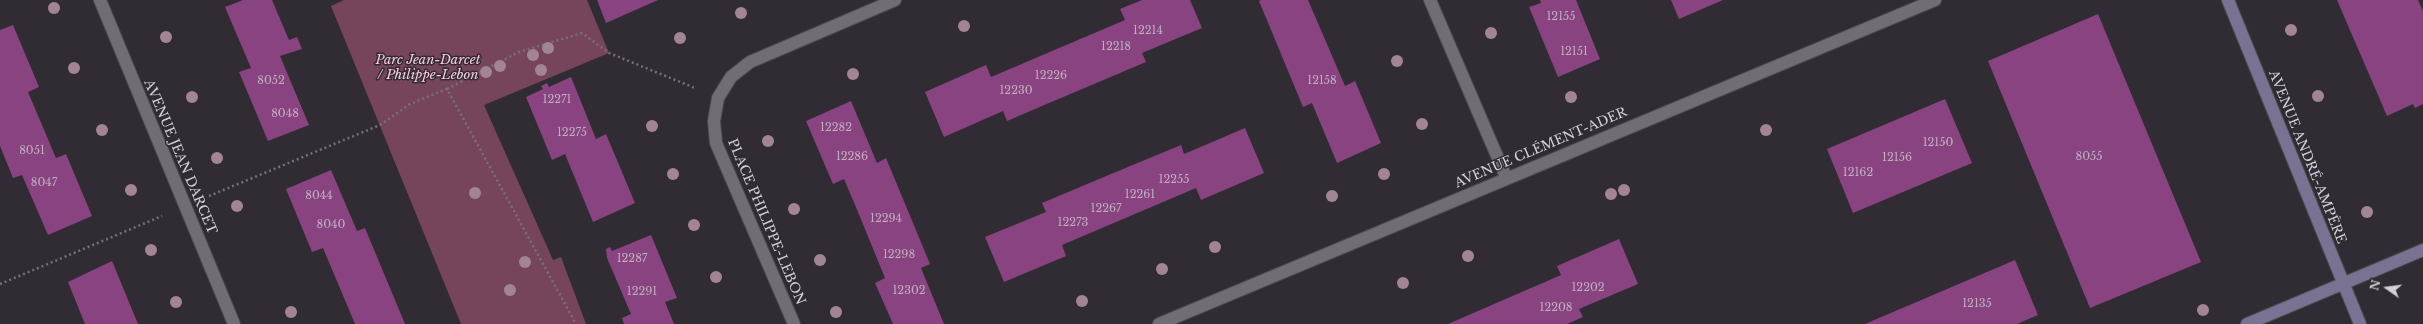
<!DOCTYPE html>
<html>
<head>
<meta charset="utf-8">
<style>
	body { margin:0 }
	#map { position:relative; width:2423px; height:324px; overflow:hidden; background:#312c34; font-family:"Libre Baskerville",serif }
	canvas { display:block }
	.north { position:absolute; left:2367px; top:268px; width:40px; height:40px; -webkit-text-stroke:3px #312c34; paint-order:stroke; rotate:284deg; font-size:11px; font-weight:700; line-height:16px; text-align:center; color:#d4d1d6 }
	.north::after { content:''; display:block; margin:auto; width:14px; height:18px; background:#d4d1d6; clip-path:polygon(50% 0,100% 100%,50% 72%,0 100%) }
</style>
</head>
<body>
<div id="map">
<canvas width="2423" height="324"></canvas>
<div class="north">N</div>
</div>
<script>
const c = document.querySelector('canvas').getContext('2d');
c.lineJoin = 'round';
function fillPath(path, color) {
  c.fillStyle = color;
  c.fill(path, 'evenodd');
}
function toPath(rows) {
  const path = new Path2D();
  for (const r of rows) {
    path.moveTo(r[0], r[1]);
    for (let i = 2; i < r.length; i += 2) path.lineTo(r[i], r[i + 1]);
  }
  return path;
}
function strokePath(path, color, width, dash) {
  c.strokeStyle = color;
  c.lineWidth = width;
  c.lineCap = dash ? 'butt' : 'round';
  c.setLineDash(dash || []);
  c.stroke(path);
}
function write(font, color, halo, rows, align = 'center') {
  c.font = font + ' "Libre Baskerville",serif';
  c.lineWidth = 3;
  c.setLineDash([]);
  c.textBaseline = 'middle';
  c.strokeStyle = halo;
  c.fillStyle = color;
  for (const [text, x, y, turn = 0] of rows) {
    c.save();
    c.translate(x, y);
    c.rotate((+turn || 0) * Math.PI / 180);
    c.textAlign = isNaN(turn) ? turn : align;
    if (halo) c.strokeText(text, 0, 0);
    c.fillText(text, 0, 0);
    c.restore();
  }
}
fillPath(toPath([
	[344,0,587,0,609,53,484,105,553,260,561,257,586,324,461,324,331,6]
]), '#77455b');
fillPath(toPath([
	[243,0,272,0,289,40,297,37,302,49,280,56,309,125,268,141,239,72,251,68,225,7],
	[597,0,658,0,606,23],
	[1142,0,1190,0,1202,28,1142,53,1146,62,1042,106,1007,121,1003,111,944,137,925,92,986,65,991,77,1125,20,1120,9],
	[1261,0,1308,0,1345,86,1355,81,1381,143,1337,163,1312,103,1303,107,1259,1],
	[1540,0,1576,0,1600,59,1558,77,1529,7,1541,3],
	[1671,0,1723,0,1679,19],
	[2337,0,2418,0,2423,11,2423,104,2415,108,2413,104,2387,116],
	[2098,14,2201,262,2090,308,1988,61],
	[13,25,39,87,28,92,56,158,66,154,92,216,48,235,22,175,13,178,0,146,0,30],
	[571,77,596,139,606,134,635,203,593,222,565,154,552,160,526,97,543,89,541,86,547,83,549,87],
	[1945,99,1972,163,1853,213,1827,149],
	[851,101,877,163,886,158,930,264,921,268,944,324,893,324,875,283,885,278,858,212,844,179,833,184,806,121],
	[1245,128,1264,173,1201,200,1196,188,1062,245,1066,256,1004,282,985,237,1046,212,1042,203,1111,174,1181,145,1184,154],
	[331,170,357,231,365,228,405,324,355,324,323,248,312,252,286,189],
	[651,235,677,298,665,302,674,324,624,324,622,318,631,314,607,258,606,249,610,247,612,251],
	[1619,239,1638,284,1579,309,1583,317,1567,324,1448,324,1561,275,1557,266],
	[2015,260,2038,315,2017,324,1865,324],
	[112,261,138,324,85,324,68,282]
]), '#884380');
const street = toPath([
	[100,0,234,324],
	[1430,0,1506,177],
	[794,324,716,143,714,121,718,98,731,77,750,62,895,0],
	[1159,324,1935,0]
]);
const secondary = toPath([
	[2228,0,2360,324],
	[2247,324,2423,250]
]);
strokePath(street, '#4d4a4f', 14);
strokePath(secondary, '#4d4a4f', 14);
strokePath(toPath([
	[447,89,519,52,582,33,609,53,695,88],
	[209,196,380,125,410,104,447,89,576,324],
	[0,284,162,216]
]), '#757178', 2.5, [2, 3]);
strokePath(street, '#726d75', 12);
strokePath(secondary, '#7b7192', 12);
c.fillStyle = '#a28493';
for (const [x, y] of [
	[54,8],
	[741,13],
	[964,26],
	[2291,30],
	[1491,33],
	[166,37],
	[680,38],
	[548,48],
	[533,55],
	[1397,61],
	[500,66],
	[74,68],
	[541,70],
	[486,72],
	[853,74],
	[2318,96],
	[192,97],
	[1571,97],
	[1422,124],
	[652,126],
	[102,130],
	[1766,130],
	[768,141],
	[217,158],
	[673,174],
	[1384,174],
	[131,190],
	[1624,190],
	[475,193],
	[1611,194],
	[1332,196],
	[237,206],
	[794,209],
	[2367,212],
	[694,225],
	[1215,247],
	[151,250],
	[1468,256],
	[820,260],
	[525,262],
	[1162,269],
	[716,277],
	[1403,283],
	[510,290],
	[1082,301],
	[176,302],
	[2203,310],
	[291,312],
	[836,312]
]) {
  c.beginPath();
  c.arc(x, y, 6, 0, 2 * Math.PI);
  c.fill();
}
write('11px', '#c1aec0', null, [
	["12155",1561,17],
	["12214",1148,31],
	["12218",1116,47],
	["12151",1574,52],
	["12226",1051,76],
	["8052",271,81],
	["12158",1322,81],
	["12230",1016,91],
	["12271",557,100],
	["8048",285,114],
	["12282",836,128],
	["12275",572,133],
	["12150",1938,143],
	["8051",32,151],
	["12286",852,157],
	["8055",2089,157],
	["12156",1897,158],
	["12162",1858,173],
	["12255",1174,180],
	["8047",44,183],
	["12261",1140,195],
	["8044",319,196],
	["12267",1106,209],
	["12294",886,219],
	["12273",1073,223],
	["8040",331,225],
	["12298",899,255],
	["12287",632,259],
	["12202",1588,288],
	["12302",909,291],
	["12291",642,292],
	["12135",1977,304],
	["12208",1556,308]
]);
write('italic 13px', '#fecce0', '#312c34', [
	["Parc Jean-Darcet",428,60],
	["/ Philippe-Lebon",428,75]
]);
write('13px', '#d4d1d6', '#312c34', [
	["AVENUE CLÉMENT-ADER",1541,148,-23],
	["AVENUE JEAN DARCET",180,157,67],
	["AVENUE ANDRÉ-AMPÈRE",2307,157,68],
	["PLACE PHILIPPE-LEBON",766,222,67]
]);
</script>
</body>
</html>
